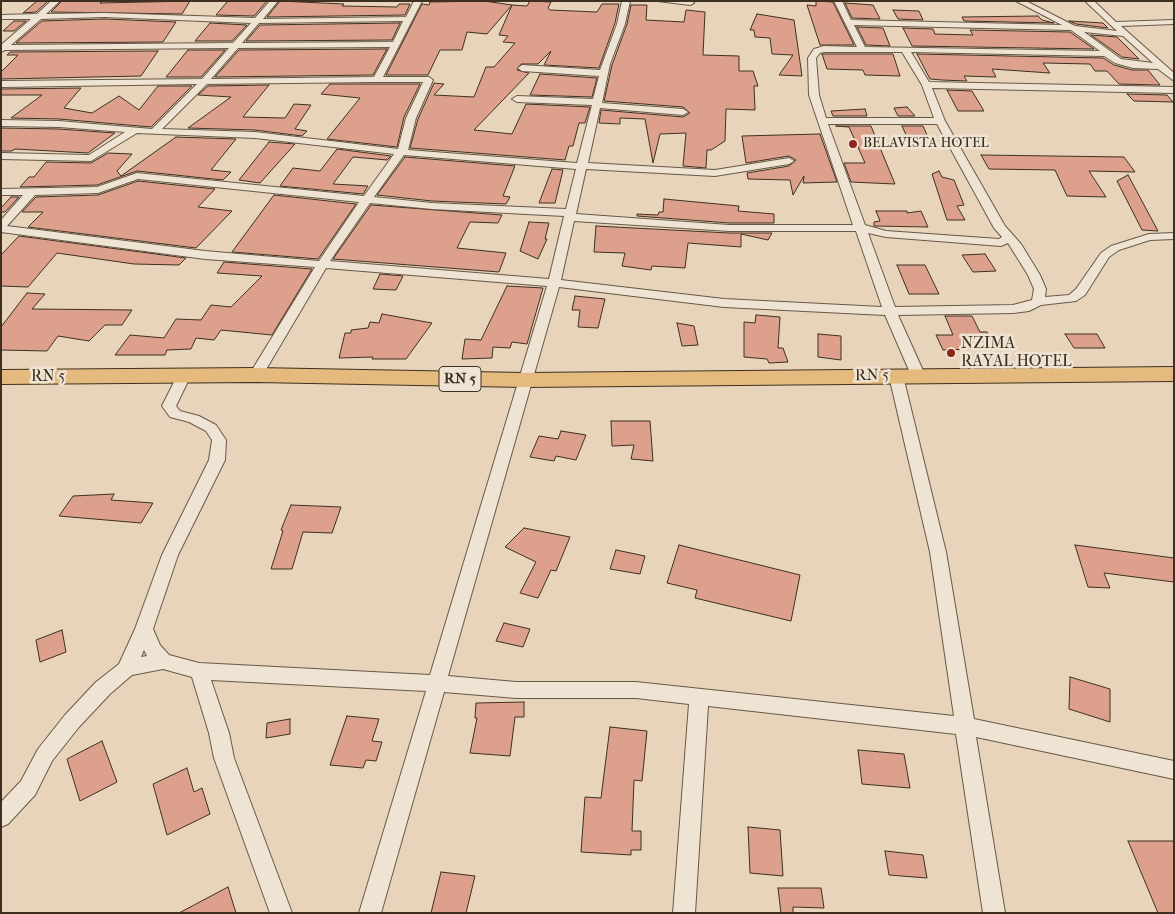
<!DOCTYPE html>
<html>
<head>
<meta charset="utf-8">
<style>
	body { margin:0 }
	#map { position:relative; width:1175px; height:914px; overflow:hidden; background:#e7d4bb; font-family:"IM FELL French Canon",serif }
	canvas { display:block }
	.frame { position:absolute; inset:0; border:2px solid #3d3020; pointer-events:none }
</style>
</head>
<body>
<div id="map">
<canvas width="1175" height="914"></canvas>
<div class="frame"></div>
</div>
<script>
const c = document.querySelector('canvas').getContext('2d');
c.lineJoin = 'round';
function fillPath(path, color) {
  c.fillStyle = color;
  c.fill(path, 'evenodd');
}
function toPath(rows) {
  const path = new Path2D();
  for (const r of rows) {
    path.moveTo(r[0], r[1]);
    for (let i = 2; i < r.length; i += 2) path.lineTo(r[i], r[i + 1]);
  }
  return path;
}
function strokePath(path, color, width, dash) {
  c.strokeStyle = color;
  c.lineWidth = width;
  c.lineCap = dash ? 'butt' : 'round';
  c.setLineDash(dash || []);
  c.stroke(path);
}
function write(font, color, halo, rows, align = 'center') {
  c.font = font + ' "IM FELL French Canon",serif';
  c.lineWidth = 5;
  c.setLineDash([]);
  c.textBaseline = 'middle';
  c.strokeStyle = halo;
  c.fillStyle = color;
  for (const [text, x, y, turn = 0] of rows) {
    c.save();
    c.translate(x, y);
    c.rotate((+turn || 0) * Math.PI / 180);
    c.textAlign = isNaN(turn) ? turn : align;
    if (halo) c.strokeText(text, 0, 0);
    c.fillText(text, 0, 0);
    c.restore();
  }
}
const building = toPath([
	[37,1,48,1,36,12,23,13,37,1],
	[62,1,103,1,100,3,190,1,182,14,51,12,62,1],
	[230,1,267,1,254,16,216,15,227,2,230,1],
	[280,1,344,4,342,6,397,7,399,4,410,4,405,15,267,17,280,1],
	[484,1,512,5,487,34,467,32,462,50,440,50,428,75,386,75,422,4,429,5,430,2,484,1],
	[530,1,551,2,548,8,550,10,597,12,602,4,619,4,615,23,599,68,544,65,551,51,538,64,521,64,517,70,529,73,474,130,512,134,526,104,590,107,585,123,579,123,573,146,569,146,565,160,410,148,418,119,434,83,444,84,434,95,474,97,486,67,494,67,515,43,503,42,508,36,499,35,512,5,527,6,530,1],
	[816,1,833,2,854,45,820,45,807,5,816,6,816,1],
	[845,3,873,5,880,19,852,18,845,3],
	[631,5,647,5,646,20,684,22,686,10,705,12,703,55,739,56,739,71,753,71,758,86,754,86,755,110,726,109,725,141,711,150,707,150,706,168,683,166,686,133,660,134,653,163,645,119,620,118,620,124,599,123,601,110,683,117,690,113,683,107,604,101,612,65,627,24,631,5],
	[893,10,919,11,923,20,898,19,893,10],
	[757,14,794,20,802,76,779,75,793,55,772,54,770,38,755,37,754,30,750,30,757,14],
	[1038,16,1042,20,1054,23,964,21,962,17,1038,16],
	[104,19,176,22,163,42,16,43,42,21,104,19],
	[14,21,26,21,14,31,3,31,14,21],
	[1069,21,1103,23,1108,28,1076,24,1069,21],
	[210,23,247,25,232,41,195,41,210,23],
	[400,23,392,40,246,41,260,25,400,23],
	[857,27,883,28,890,46,866,45,857,27],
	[903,28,933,29,935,34,973,35,970,30,1070,32,1094,49,912,46,903,28],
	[1091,35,1117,37,1139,59,1122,57,1091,35],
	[387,49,373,75,215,77,239,50,387,49],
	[188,50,225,50,201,77,166,77,188,50],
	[158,51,141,76,1,79,1,72,18,55,7,55,10,52,158,51],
	[822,54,893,54,900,76,865,75,863,70,827,69,822,54],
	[917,54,1103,58,1114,65,1132,70,1148,70,1160,85,1119,84,1107,71,1095,71,1090,64,1043,63,1050,73,992,69,996,77,964,76,967,81,942,80,930,79,917,54],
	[540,74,597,78,592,97,530,95,540,74],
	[330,84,420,84,404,117,397,147,327,139,360,98,321,94,330,84],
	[269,85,243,117,285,118,294,104,311,105,295,129,307,131,302,136,255,130,188,128,231,97,198,95,208,86,269,85],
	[158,86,192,86,151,127,59,119,11,118,42,95,1,95,1,89,81,88,64,108,92,113,119,96,139,110,158,86],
	[947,90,972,91,984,111,958,111,947,90],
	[1127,94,1167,95,1173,102,1134,101,1127,94],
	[907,107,915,116,898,116,894,108,907,107],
	[865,109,867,116,833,116,831,111,865,109],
	[836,126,871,126,895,184,851,182,844,163,865,163,849,127,836,126],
	[902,126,923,126,928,137,907,137,902,126],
	[1,128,59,129,115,133,88,153,15,149,12,151,1,151,1,128],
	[820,134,837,182,803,183,804,176,793,195,790,180,748,179,747,173,789,166,796,160,789,156,746,163,742,136,820,134],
	[176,137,236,139,211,170,231,172,223,180,137,171,97,185,20,187,29,177,34,177,46,162,91,163,108,153,132,154,117,171,121,176,176,137],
	[269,142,295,144,260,183,239,180,269,142],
	[337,149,391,156,387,160,353,157,333,184,368,186,363,194,280,186,293,168,320,171,337,149],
	[981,155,1124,157,1135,172,1089,171,1106,197,1067,196,1055,170,989,169,981,155],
	[405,157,515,166,503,196,510,197,506,204,432,201,377,195,405,157],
	[552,169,563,170,555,203,539,203,552,169],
	[939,171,942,177,954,180,964,205,957,206,965,220,947,220,932,174,939,171],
	[1128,175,1158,231,1142,230,1117,181,1128,175],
	[138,181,215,189,198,207,232,211,196,248,28,227,43,212,22,212,36,197,98,195,138,181],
	[274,195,356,204,318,259,232,252,274,195],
	[11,197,19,197,5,212,1,212,1,208,11,197],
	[664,199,739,206,738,211,774,214,774,223,729,223,637,216,637,214,658,215,659,212,663,212,664,199],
	[371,205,502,215,498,223,470,222,457,248,506,253,499,272,333,259,371,205],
	[876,211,907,211,907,213,921,211,928,227,874,226,874,222,880,221,876,211],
	[529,222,549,223,545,239,547,239,538,259,520,251,529,222],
	[596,226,729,233,772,233,768,240,741,234,741,247,688,243,685,268,652,266,651,270,622,266,625,253,594,252,596,226],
	[19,236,186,258,179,265,134,264,57,253,28,287,1,286,1,255,19,236],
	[985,254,996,271,973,272,962,255,985,254],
	[224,262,312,269,272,335,221,330,214,340,196,338,191,349,167,350,165,355,115,355,130,335,164,338,176,319,201,320,211,305,231,307,262,276,217,273,224,262],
	[897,265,925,265,939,294,909,294,897,265],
	[380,274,403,276,396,290,373,289,380,274],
	[507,286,543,288,527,344,512,342,510,348,493,347,492,358,462,359,465,339,481,340,507,286],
	[27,293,45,294,32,309,132,310,122,325,105,325,89,341,58,336,47,351,1,350,1,327,27,293],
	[575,296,605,299,598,328,578,327,580,310,572,310,575,296],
	[382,314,432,323,406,359,372,359,373,357,339,358,345,333,351,333,351,330,368,328,370,322,379,323,382,314],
	[756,315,780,317,778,348,783,348,788,362,769,363,767,359,744,357,744,322,755,323,756,315],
	[945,316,972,316,980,332,987,332,995,348,943,350,936,335,953,335,945,316],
	[677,323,694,326,698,345,682,346,677,323],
	[818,334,841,336,841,360,818,357,818,334],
	[1065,334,1097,334,1105,348,1074,348,1065,334],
	[611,421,650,421,653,461,631,459,634,445,612,446,611,421],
	[561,431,586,435,576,460,556,456,554,461,530,457,539,436,558,439,561,431],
	[114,494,111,500,153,503,141,523,59,516,73,496,114,494],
	[291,505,341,507,332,533,303,532,292,569,271,569,283,531,281,530,291,505],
	[524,528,570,537,556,571,551,570,538,598,520,593,536,562,505,547,524,528],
	[679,545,800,575,791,621,695,598,697,590,667,583,679,545],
	[1075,545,1174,558,1174,582,1104,573,1110,588,1088,587,1075,545],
	[616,550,645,556,640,574,610,569,616,550],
	[504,623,530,629,523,647,496,641,504,623],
	[62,630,66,652,40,662,36,640,62,630],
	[1070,677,1110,689,1110,722,1069,709,1070,677],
	[524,702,524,717,515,717,510,756,470,753,477,718,475,718,476,703,524,702],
	[347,716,379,719,372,741,382,742,376,761,366,760,363,768,330,765,347,716],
	[290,719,290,734,266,738,267,723,290,719],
	[610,727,647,731,642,781,634,780,632,831,641,831,641,850,631,850,631,855,581,852,585,797,601,798,610,727],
	[102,741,117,782,80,801,67,759,102,741],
	[858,750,904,754,910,788,862,784,858,750],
	[187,768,194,792,202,788,210,814,167,835,153,784,187,768],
	[748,827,780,830,783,876,750,873,748,827],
	[1128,841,1174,841,1174,913,1158,913,1128,841],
	[885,851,923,855,927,878,889,875,885,851],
	[441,872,475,876,466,913,431,913,441,872],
	[228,887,236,913,179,913,228,887],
	[778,888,821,888,824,908,793,907,793,913,781,913,778,888]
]);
fillPath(building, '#dca08d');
strokePath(building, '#3d3020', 1);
const minor = toPath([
	[51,1,60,1,46,14,104,13,255,18,270,1,278,1,263,19,406,17,414,1,422,1,383,77,429,77,433,80,416,118,408,150,577,163,592,105,517,102,512,99,517,96,593,99,599,76,522,71,518,68,522,65,600,70,617,24,622,1,630,1,625,24,610,64,602,103,683,109,688,112,683,115,600,108,588,163,715,170,789,158,794,161,789,164,715,176,586,169,576,214,729,225,853,225,809,95,808,58,814,49,824,46,857,47,834,1,842,1,851,20,1062,25,1016,1,1026,1,1075,26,1117,31,1085,1,1094,1,1116,22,1174,20,1174,24,1121,26,1174,73,1174,81,1158,69,1133,68,1115,63,1104,56,911,52,929,82,1174,87,1174,93,932,88,945,121,1005,226,1021,244,1040,275,1046,289,1045,297,1069,295,1076,289,1101,253,1111,246,1149,234,1174,233,1174,239,1150,240,1119,250,1109,257,1085,295,1076,301,1041,305,1029,311,1013,313,898,315,925,375,923,378,913,378,911,375,885,315,724,307,559,287,448,676,516,682,636,682,954,716,930,552,889,376,896,372,903,376,946,552,974,719,1174,761,1174,779,976,737,1005,913,983,913,956,734,708,706,695,913,673,913,689,704,636,698,516,698,444,692,381,913,359,913,426,691,211,680,229,733,234,758,292,913,270,913,214,758,209,733,192,677,163,669,132,675,110,694,79,727,52,761,35,795,8,824,1,827,1,802,21,781,38,749,65,715,96,682,119,664,135,629,162,555,209,460,212,440,206,431,189,422,170,417,162,406,178,374,188,374,190,377,176,406,180,411,199,416,216,425,226,440,225,460,178,555,153,629,160,645,169,655,199,663,430,675,547,286,326,268,261,378,251,378,249,375,315,267,205,259,1,232,1,220,23,195,1,195,1,189,97,187,137,173,364,196,394,154,255,138,137,133,91,161,1,159,1,153,89,155,125,132,59,127,1,126,1,120,59,121,152,129,197,84,1,87,1,81,202,79,229,48,5,50,1,52,1,45,31,19,1,19,1,15,37,14,51,1],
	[104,17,251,23,233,43,11,45,41,19,104,17],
	[403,21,393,42,242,43,259,23,403,21],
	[854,25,1071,30,1100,51,865,47,854,25],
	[1084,32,1123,36,1153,63,1121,59,1084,32],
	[390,47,374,77,211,79,238,48,390,47],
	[824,52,902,52,922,85,934,118,826,118,819,95,816,58,820,53,824,52],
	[375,82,423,82,406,118,398,149,255,132,162,129,207,84,375,82],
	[828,124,937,124,994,228,1002,237,999,239,886,231,865,225,828,124],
	[404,155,576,169,566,209,432,203,374,197,404,155],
	[138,179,359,202,319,261,205,251,7,226,35,195,98,193,138,179],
	[370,203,432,209,564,216,549,279,330,261,370,203],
	[574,221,729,231,856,231,882,307,724,299,561,280,574,221],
	[868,233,886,237,1001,246,1008,243,1028,275,1034,289,1032,300,1013,305,895,307,868,233],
	[144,650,147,656,141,657,144,650],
	[658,1,692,1,694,3,690,5,658,1]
]);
const primary = toPath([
	[1174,367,1174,381,525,387,256,382,1,384,1,370,256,368,525,373,1174,367]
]);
strokePath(minor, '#685947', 2);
strokePath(primary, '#3d3020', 2);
fillPath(minor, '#efe3d3');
fillPath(primary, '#e4ba7e');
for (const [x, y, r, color] of [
	[853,144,5,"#8f2418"],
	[951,353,5,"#8f2418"]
]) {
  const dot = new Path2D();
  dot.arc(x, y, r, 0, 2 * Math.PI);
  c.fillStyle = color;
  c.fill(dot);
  strokePath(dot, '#efe3d3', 2);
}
write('14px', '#3d3020', '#efe3d3', [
	["BELAVISTA HOTEL",863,144]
], 'left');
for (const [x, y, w] of [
	[460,379,42]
]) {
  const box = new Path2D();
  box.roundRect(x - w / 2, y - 12.5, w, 25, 4);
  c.fillStyle = '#efe3d3';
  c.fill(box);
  strokePath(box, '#3d3020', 1);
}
write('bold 15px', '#3d3020', null, [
	["RN 5",460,379]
]);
write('16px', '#3d3020', '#efe3d3', [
	["NZIMA",961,344],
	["RAYAL HOTEL",961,362]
], 'left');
write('16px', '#3d3020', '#efe3d3', [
	["RN 5",872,376,-1],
	["RN 5",48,377]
]);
</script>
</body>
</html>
